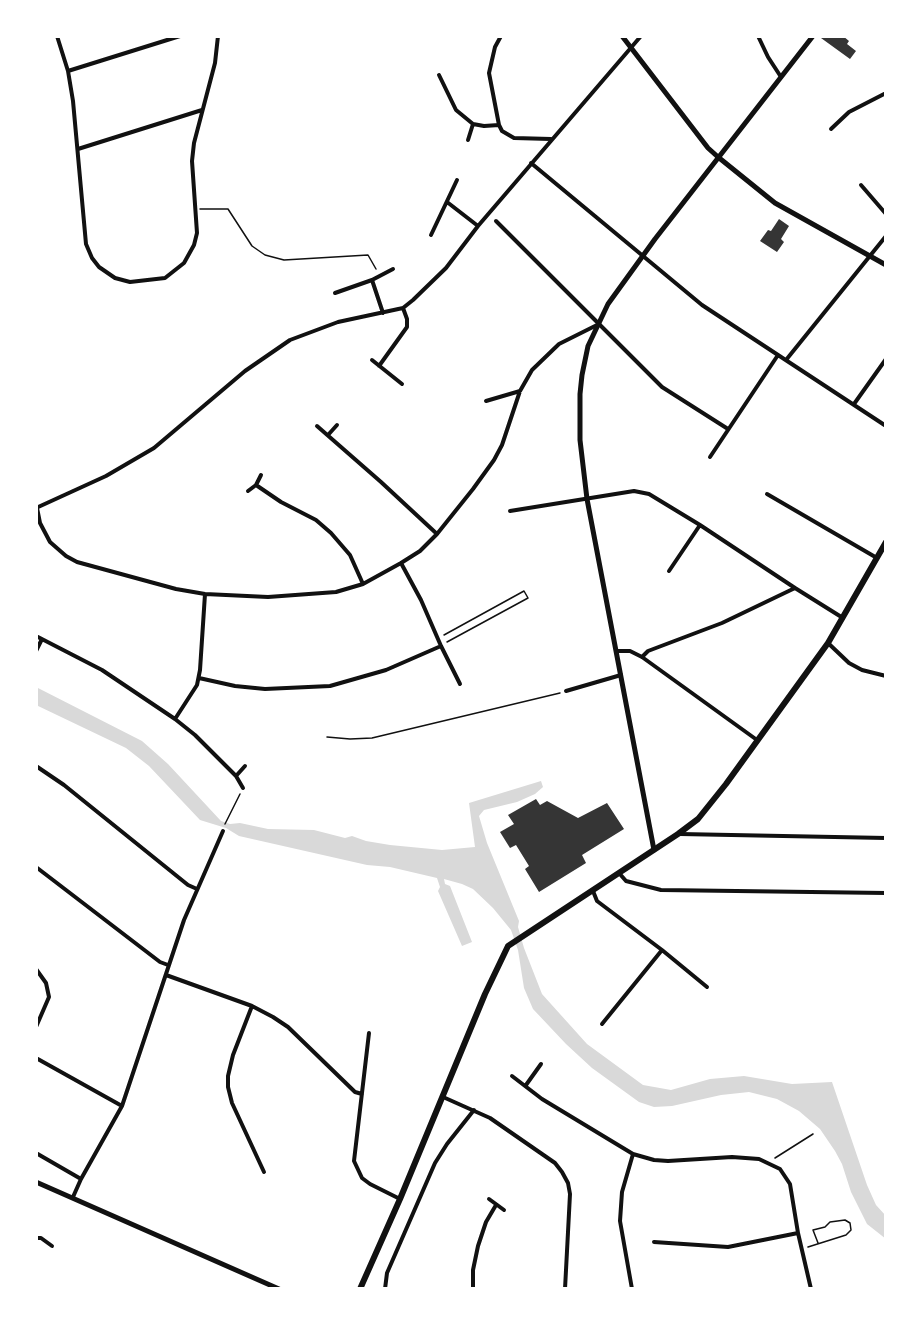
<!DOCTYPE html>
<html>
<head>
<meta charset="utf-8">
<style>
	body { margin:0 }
	#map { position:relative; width:922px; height:1325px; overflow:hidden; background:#fff; font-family:Lato,sans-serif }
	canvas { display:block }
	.frame { position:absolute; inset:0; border:38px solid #fff; pointer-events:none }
</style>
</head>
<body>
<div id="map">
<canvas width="922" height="1325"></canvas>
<div class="frame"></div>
</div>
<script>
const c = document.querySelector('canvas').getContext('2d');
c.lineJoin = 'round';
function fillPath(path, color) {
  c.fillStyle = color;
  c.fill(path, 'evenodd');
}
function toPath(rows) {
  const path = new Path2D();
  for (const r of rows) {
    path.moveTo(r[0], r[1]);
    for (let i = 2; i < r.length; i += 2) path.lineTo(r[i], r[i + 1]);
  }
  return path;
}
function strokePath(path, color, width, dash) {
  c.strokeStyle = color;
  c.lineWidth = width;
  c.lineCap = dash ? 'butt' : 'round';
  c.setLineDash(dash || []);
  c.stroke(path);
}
fillPath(toPath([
	[36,687,142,741,168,764,221,821,230,824,240,823,268,829,314,830,345,838,352,836,366,841,390,845,442,850,475,847,469,803,541,781,543,787,535,794,517,802,484,810,479,816,487,843,519,921,518,927,524,948,542,994,587,1044,643,1085,671,1090,710,1079,744,1076,792,1084,832,1082,867,1185,876,1205,886,1216,886,1239,867,1224,851,1192,842,1164,835,1151,820,1129,799,1111,777,1099,749,1092,721,1095,672,1106,654,1107,639,1102,592,1068,566,1044,533,1009,524,988,518,950,511,930,493,908,473,889,462,884,444,879,445,884,450,886,472,942,462,946,438,891,440,887,437,878,390,867,367,865,239,836,226,828,200,820,149,766,126,748,36,705]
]), '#d9d9d9');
fillPath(toPath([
	[823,36,843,36,849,41,847,44,856,51,850,59,821,38],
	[779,219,789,226,781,239,784,242,777,252,760,241,768,230,771,231],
	[536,799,540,805,547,801,578,818,607,803,624,829,582,855,586,863,539,892,525,869,529,866,516,845,510,848,500,832,514,824,508,815]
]), '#353535');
strokePath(toPath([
	[200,209,228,209,252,246,265,255,284,260,368,255,376,269],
	[444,635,524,591,528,598,447,642],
	[327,737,350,739,372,738,560,693],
	[225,824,240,794],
	[775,1158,813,1134],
	[808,1247,846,1235,851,1230,850,1223,845,1220,830,1222,825,1227,813,1230,818,1243]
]), '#111', 1.5);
strokePath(toPath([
	[57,36,68,71,73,101,86,244,92,258,99,267,115,278,130,282,165,278,184,263,194,245,197,233,192,161,194,143,215,63,218,36],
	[501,36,495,47,489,73,499,125,502,131,514,138,551,139],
	[758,36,768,57,781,77],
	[68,71,180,36],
	[439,75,456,110,473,124,468,140],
	[473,124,484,126,499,125],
	[831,129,849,112,886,93],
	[78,149,202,110],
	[531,163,702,305,886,426],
	[861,185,886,214],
	[447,202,478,226],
	[496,221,662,387,728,429],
	[431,235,457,180],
	[372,280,383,313],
	[335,293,372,280,393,269],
	[372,360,402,384],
	[786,360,886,236],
	[379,366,407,327,407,319,403,308],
	[486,401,520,391],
	[854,404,886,359],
	[317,426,381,482,437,534],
	[328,435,337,425],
	[710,457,778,355],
	[256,485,281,502,316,520,331,533,350,555,363,584],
	[248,491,256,485,261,475],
	[767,494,877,558],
	[36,508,106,476,154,448,245,371,290,340,338,322,403,308,413,300,446,268,478,226,641,36],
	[37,508,40,523,50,542,66,556,77,562,176,589,205,594,268,597,336,592,363,584,401,563,420,551,437,534,473,489,494,460,502,445,520,391,532,370,559,344,597,325],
	[510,511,634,491,649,494,700,525,795,588,843,618],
	[401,563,421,600,441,646,460,684],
	[669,571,700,525],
	[36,636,102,670,175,719,195,735,236,776,243,788],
	[828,643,849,663,862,670,886,676],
	[36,651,42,639],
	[616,651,630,651,642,657,757,740],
	[642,657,648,651,722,623,795,588],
	[199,678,235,686,265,689,330,686,386,670,441,646],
	[566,691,621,675],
	[175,719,197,685,200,670,205,594],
	[36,766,64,785,188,885,197,889],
	[236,776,245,766],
	[680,834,886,838],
	[36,867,160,962,168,965],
	[619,873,626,881,661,890,886,893],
	[593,891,597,901,662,950,707,987],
	[36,969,46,983,49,997,36,1027],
	[166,975,252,1006,273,1017,288,1027,355,1092,362,1094],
	[252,1006,233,1055,228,1076,228,1087,232,1103,264,1172],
	[602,1024,662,950],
	[369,1033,354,1161,362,1178,370,1184,400,1199],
	[36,1058,122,1106],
	[512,1076,542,1099,633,1154,654,1160,668,1161,732,1157,759,1159,780,1169,790,1184,798,1233,811,1289],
	[526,1085,541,1064],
	[443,1097,490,1118,555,1163,562,1172,568,1183,570,1194,565,1289],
	[36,1153,81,1179],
	[73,1197,81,1179,122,1106,184,920,223,831],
	[489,1199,504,1210],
	[36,1238,41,1238,52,1246],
	[654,1242,728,1247,798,1233],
	[385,1289,387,1273,435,1163,447,1144,474,1110],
	[473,1289,473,1270,478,1246,486,1222,496,1205],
	[632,1289,620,1221,622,1192,633,1154]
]), '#111', 4);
strokePath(toPath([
	[622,36,708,148,718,157,775,203,886,265],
	[654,850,587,499,580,440,580,394,582,375,588,346,608,304,655,239,813,36],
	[36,1182,279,1289]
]), '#111', 5);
strokePath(toPath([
	[360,1289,400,1199,485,994,508,946,678,834,698,819,726,784,828,643,886,542]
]), '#111', 6);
</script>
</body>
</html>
